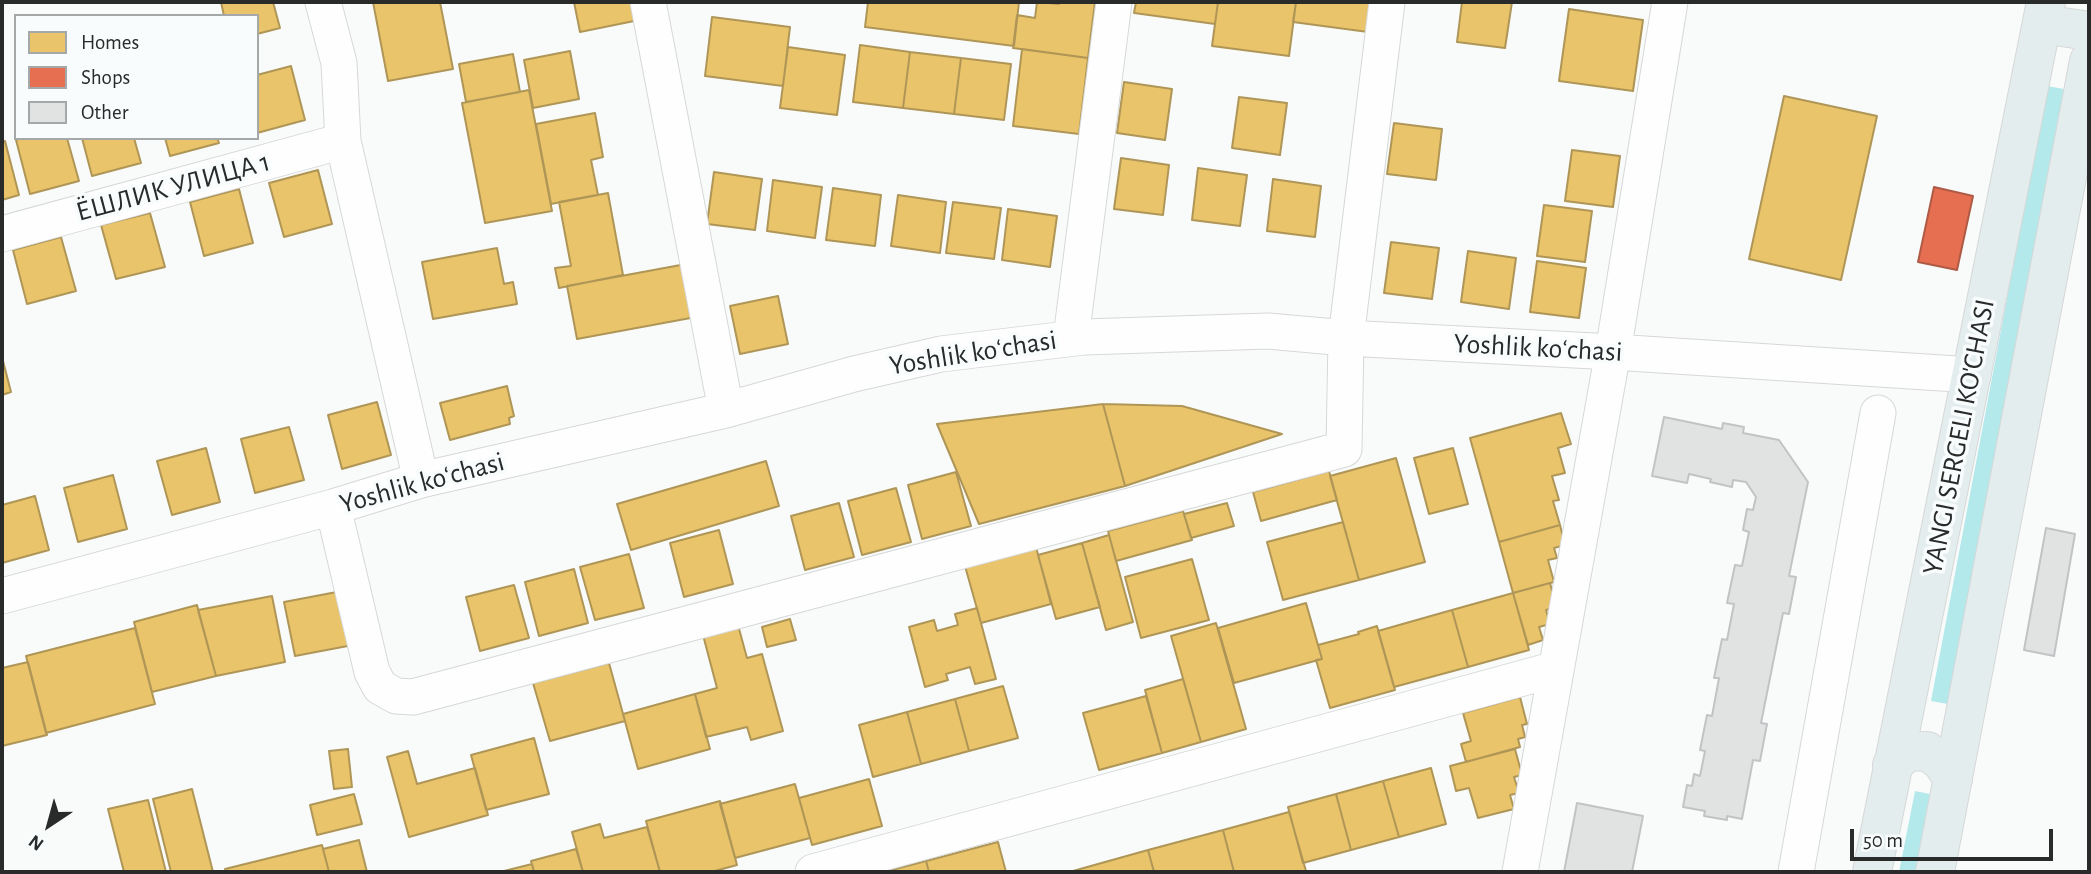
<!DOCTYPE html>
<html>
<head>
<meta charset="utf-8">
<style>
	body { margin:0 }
	#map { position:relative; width:2091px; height:874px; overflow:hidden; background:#f9fbfb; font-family:"Alegreya Sans",sans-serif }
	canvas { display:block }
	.frame { position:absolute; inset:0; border:4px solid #292a2a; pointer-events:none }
	.legend { position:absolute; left:14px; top:14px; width:245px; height:126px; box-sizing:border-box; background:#f8fcfc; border:2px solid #a5a8a8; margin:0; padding:9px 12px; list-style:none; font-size:21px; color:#292a2a }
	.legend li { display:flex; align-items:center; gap:14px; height:35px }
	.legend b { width:35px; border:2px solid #a5a8a8 }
	.north { position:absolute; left:14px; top:790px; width:70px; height:70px; -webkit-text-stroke:5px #f8fcfc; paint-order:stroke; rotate:216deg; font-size:19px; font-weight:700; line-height:28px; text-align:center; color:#292a2a }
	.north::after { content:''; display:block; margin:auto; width:24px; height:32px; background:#292a2a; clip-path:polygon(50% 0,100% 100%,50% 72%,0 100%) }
	.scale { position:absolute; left:1850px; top:829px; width:203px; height:32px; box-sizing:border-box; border:4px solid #292a2a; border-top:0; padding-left:9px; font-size:21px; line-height:24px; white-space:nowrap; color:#292a2a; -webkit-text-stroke:5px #f8fcfc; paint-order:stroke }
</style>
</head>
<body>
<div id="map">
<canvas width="2091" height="874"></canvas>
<div class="frame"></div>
<ul class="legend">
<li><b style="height:19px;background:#e9c46a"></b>Homes</li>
<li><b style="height:19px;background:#e76f51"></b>Shops</li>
<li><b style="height:19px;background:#e1e3e3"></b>Other</li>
</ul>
<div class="north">N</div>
<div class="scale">50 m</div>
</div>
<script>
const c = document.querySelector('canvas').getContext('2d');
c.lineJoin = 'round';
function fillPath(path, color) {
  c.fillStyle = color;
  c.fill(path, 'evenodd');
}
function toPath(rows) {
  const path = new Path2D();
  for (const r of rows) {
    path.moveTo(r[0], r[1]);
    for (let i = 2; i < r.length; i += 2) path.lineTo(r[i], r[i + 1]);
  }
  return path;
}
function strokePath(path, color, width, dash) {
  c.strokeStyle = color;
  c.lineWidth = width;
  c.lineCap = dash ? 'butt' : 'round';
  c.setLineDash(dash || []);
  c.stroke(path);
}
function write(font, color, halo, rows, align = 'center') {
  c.font = font + ' "Alegreya Sans",sans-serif';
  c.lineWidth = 7;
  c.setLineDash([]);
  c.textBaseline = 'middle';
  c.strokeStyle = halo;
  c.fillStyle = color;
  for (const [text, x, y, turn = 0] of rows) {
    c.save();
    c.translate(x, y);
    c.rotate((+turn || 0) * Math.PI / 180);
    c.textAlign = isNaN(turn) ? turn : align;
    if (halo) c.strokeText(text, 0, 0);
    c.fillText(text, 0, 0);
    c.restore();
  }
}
fillPath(toPath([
	[2047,86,2064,89,1948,704,1931,701],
	[1915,791,1930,794,1915,872,1899,872]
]), '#b4e9eb');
const homes = toPath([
	[221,2,273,2,280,28,257,34,257,16,224,16,221,2],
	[373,2,440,2,453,69,388,81,373,2],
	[574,2,640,2,644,19,580,32,574,2],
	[868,2,1019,2,1014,46,865,27,868,2],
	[1037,2,1059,4,1059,2,1095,2,1088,58,1013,48,1017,15,1035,18,1037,2],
	[1136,2,1218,2,1215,24,1134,13,1136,2],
	[1218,2,1296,2,1289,56,1212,46,1218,2],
	[1296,2,1371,2,1368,32,1293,22,1296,2],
	[1462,2,1512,2,1505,48,1457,42,1462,2],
	[1569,9,1643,20,1633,91,1559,81,1569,9],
	[712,17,790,27,783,86,705,76,712,17],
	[860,45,910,52,903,108,853,102,860,45],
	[788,47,845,55,837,115,780,108,788,47],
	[1022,49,1088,58,1079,134,1013,126,1022,49],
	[570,51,579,99,533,108,524,60,570,51],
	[910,52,961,58,954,114,903,108,910,52],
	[513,54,520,92,466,102,459,64,513,54],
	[961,58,1011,64,1004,120,954,114,961,58],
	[291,66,305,120,257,133,257,75,291,66],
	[1124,82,1172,89,1165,140,1117,133,1124,82],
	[529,90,552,211,485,223,462,103,529,90],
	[1784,96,1877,116,1841,280,1749,259,1784,96],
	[1239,97,1287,103,1280,155,1232,148,1239,97],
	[595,113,603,157,591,160,598,195,551,204,536,124,595,113],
	[1394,123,1442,129,1436,180,1387,174,1394,123],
	[21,138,67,138,79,181,30,194,16,140,21,138],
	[82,138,134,138,141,163,92,176,82,138],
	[165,138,217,138,219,143,170,156,165,138],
	[5,141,19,195,2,200,2,142,5,141],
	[1572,150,1620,156,1613,207,1565,201,1572,150],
	[1121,158,1169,165,1163,215,1114,209,1121,158],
	[1198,168,1247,175,1240,226,1192,220,1198,168],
	[318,170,332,224,284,237,269,183,318,170],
	[714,172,762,179,755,230,707,224,714,172],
	[1273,179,1321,186,1315,237,1267,231,1273,179],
	[773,180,822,187,815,238,767,231,773,180],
	[833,188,881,195,875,246,826,240,833,188],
	[239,189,253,243,204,256,190,202,239,189],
	[608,193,623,275,559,288,555,268,571,266,559,202,608,193],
	[898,195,946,202,940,253,891,246,898,195],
	[953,202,1001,208,994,259,946,253,953,202],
	[1544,205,1592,211,1585,262,1537,256,1544,205],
	[1008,209,1057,216,1050,267,1002,260,1008,209],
	[150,213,165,267,116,279,101,225,150,213],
	[61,237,76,291,27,304,13,250,61,237],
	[1391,242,1439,248,1432,299,1384,293,1391,242],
	[497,248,504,284,513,282,517,304,433,319,422,262,497,248],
	[1468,251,1516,258,1509,309,1461,302,1468,251],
	[1537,261,1586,268,1579,318,1530,312,1537,261],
	[686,264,696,317,577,339,567,286,686,264],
	[778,296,788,344,740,354,730,306,778,296],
	[2,357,11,392,2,395,2,357],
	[507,386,514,416,509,418,510,424,450,440,440,403,507,386],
	[377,402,391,455,342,469,328,415,377,402],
	[1103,404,1125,486,979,524,937,424,1103,404],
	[1103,404,1182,406,1282,434,1125,486,1103,404],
	[1561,413,1571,444,1558,448,1565,473,1552,476,1559,500,1553,501,1560,525,1499,542,1470,438,1561,413],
	[289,427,304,480,255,493,241,439,289,427],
	[206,448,220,502,172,515,157,461,206,448],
	[1453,448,1468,504,1429,514,1414,458,1453,448],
	[1396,458,1425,562,1359,580,1330,476,1396,458],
	[766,461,779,506,631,550,617,504,766,461],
	[1329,471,1337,500,1261,521,1253,492,1329,471],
	[956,472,971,526,922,539,908,485,956,472],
	[113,475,127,529,78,542,64,488,113,475],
	[896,488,911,542,862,555,848,501,896,488],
	[35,496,49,550,2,563,2,505,35,496],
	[839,503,854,557,805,570,791,516,839,503],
	[1227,503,1234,526,1191,538,1184,514,1227,503],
	[1183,511,1192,540,1116,561,1108,531,1183,511],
	[1343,522,1359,580,1283,600,1267,542,1343,522],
	[1560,525,1565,545,1554,548,1557,558,1548,560,1554,582,1513,593,1499,542,1560,525],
	[719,530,733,584,684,597,670,543,719,530],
	[1109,535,1133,622,1106,630,1082,543,1109,535],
	[1082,543,1100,607,1056,619,1038,555,1082,543],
	[1036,547,1051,604,981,623,965,566,1036,547],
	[629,554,644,608,595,620,580,567,629,554],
	[1192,559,1209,620,1141,638,1125,577,1192,559],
	[574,569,588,623,539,636,525,582,574,569],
	[1550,583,1556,607,1546,610,1550,624,1539,627,1543,640,1528,645,1513,593,1550,583],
	[514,585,529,638,480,651,466,597,514,585],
	[342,591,353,645,295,656,284,602,342,591],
	[1513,593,1529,650,1468,667,1452,610,1513,593],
	[272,596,285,662,216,676,198,610,272,596],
	[1306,603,1322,659,1234,683,1218,628,1306,603],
	[197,605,216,676,152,692,134,622,197,605],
	[977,608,996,679,975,684,970,667,946,674,948,680,925,687,909,627,934,620,937,631,958,625,955,614,977,608],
	[1452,610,1468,667,1394,687,1378,631,1452,610],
	[790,619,796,640,767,647,762,627,790,619],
	[1216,623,1246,729,1201,742,1171,636,1216,623],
	[738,625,747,658,762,654,783,731,751,740,747,727,706,737,695,694,717,688,703,635,738,625],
	[1377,626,1395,690,1330,708,1316,660,1322,659,1318,645,1359,634,1358,632,1377,626],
	[135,628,155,704,46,733,26,656,135,628],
	[28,662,47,735,2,746,2,668,28,662],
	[609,663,625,721,550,741,533,683,609,663],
	[1183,679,1201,742,1162,753,1145,690,1183,679],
	[1003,686,1018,738,969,751,955,699,1003,686],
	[695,694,710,749,638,769,623,714,695,694],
	[1146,696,1162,753,1099,770,1083,713,1146,696],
	[1520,697,1527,724,1522,725,1525,737,1518,739,1520,747,1466,762,1461,744,1471,741,1463,713,1520,697],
	[955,699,969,751,921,764,907,712,955,699],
	[907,712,921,764,873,777,859,725,907,712],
	[534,738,549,794,486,810,471,755,534,738],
	[348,749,352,787,334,789,329,751,348,749],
	[1515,749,1522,775,1514,777,1519,793,1510,795,1514,809,1478,818,1469,788,1456,791,1450,766,1515,749],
	[408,751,417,784,475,768,488,815,409,837,387,757,408,751],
	[1431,768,1446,824,1399,837,1383,781,1431,768],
	[869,779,882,826,812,845,799,798,869,779],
	[1383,781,1399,837,1351,850,1336,794,1383,781],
	[795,784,810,838,735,858,720,804,795,784],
	[192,789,213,872,171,872,153,799,192,789],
	[354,794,362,824,317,835,310,805,354,794],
	[1336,794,1351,850,1303,863,1288,807,1336,794],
	[148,800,166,872,124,872,108,809,148,800],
	[720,801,737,865,711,872,660,872,646,821,720,801],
	[1289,812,1306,871,1234,872,1223,830,1289,812],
	[600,824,604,838,647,827,660,872,583,872,572,832,600,824],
	[1223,830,1234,872,1154,872,1148,850,1223,830],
	[359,840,367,872,329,872,323,849,359,840],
	[998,842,1006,872,929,872,926,861,998,842],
	[322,845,329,872,226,872,225,869,322,845],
	[576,849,583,872,534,872,531,861,576,849],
	[1148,850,1154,872,1073,872,1073,871,1148,850],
	[926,861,929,872,884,872,926,861],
	[532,864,534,872,500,872,532,864]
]);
fillPath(homes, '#e9c46a');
strokePath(homes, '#af9657', 2);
const shops = toPath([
	[1934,187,1973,196,1957,270,1918,262,1934,187]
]);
fillPath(shops, '#e76f51');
strokePath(shops, '#ae5a45', 2);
const building = toPath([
	[1664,417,1722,429,1723,423,1744,427,1743,433,1779,440,1808,482,1789,576,1796,577,1789,614,1783,613,1761,723,1767,724,1760,761,1753,760,1742,819,1727,816,1727,820,1704,816,1705,811,1683,807,1687,785,1692,786,1694,774,1700,776,1705,751,1700,750,1707,715,1712,716,1719,678,1714,678,1722,639,1727,640,1734,604,1727,603,1735,565,1742,566,1749,532,1743,530,1747,509,1753,510,1756,497,1746,482,1733,480,1732,487,1710,482,1711,479,1689,474,1687,483,1652,476,1664,417],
	[2046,528,2075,534,2054,656,2024,650,2046,528],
	[1577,803,1643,816,1632,872,1564,872,1577,803]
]);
fillPath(building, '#e1e3e3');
strokePath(building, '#c2c3c4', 2);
const minor = toPath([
	[323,2,339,63,343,141,421,480],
	[648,2,726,410],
	[2,234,343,141],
	[1071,338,1114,2],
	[333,507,372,672,380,687,396,696,413,697,1344,449,1346,338,1387,2],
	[2,596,333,507,421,480,726,410,854,374,941,354,1084,337,1268,331,1346,338,1613,352,1973,375],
	[813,872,1556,669],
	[1520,872,1613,352,1670,2],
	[1796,872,1878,413]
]);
const major = toPath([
	[2042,24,2089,31],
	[1892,765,1908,752,1927,751,1941,761,1953,779],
	[1872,872,2046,2],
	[1935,872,2089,61]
]);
strokePath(minor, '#d6d8d8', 37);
strokePath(major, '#d6d7d7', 40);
strokePath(minor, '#fefefe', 35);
strokePath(major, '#e4eded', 38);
write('28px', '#292a2a', '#f8fcfc', [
	["ЁШЛИК УЛИЦА 1",173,187,-15],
	["Yoshlik koʻchasi",1538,348,3],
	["Yoshlik koʻchasi",973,353,-9],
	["YANGI SERGELI KO'CHASI",1959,437,-79],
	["Yoshlik koʻchasi",422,483,-15]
]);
</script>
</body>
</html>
